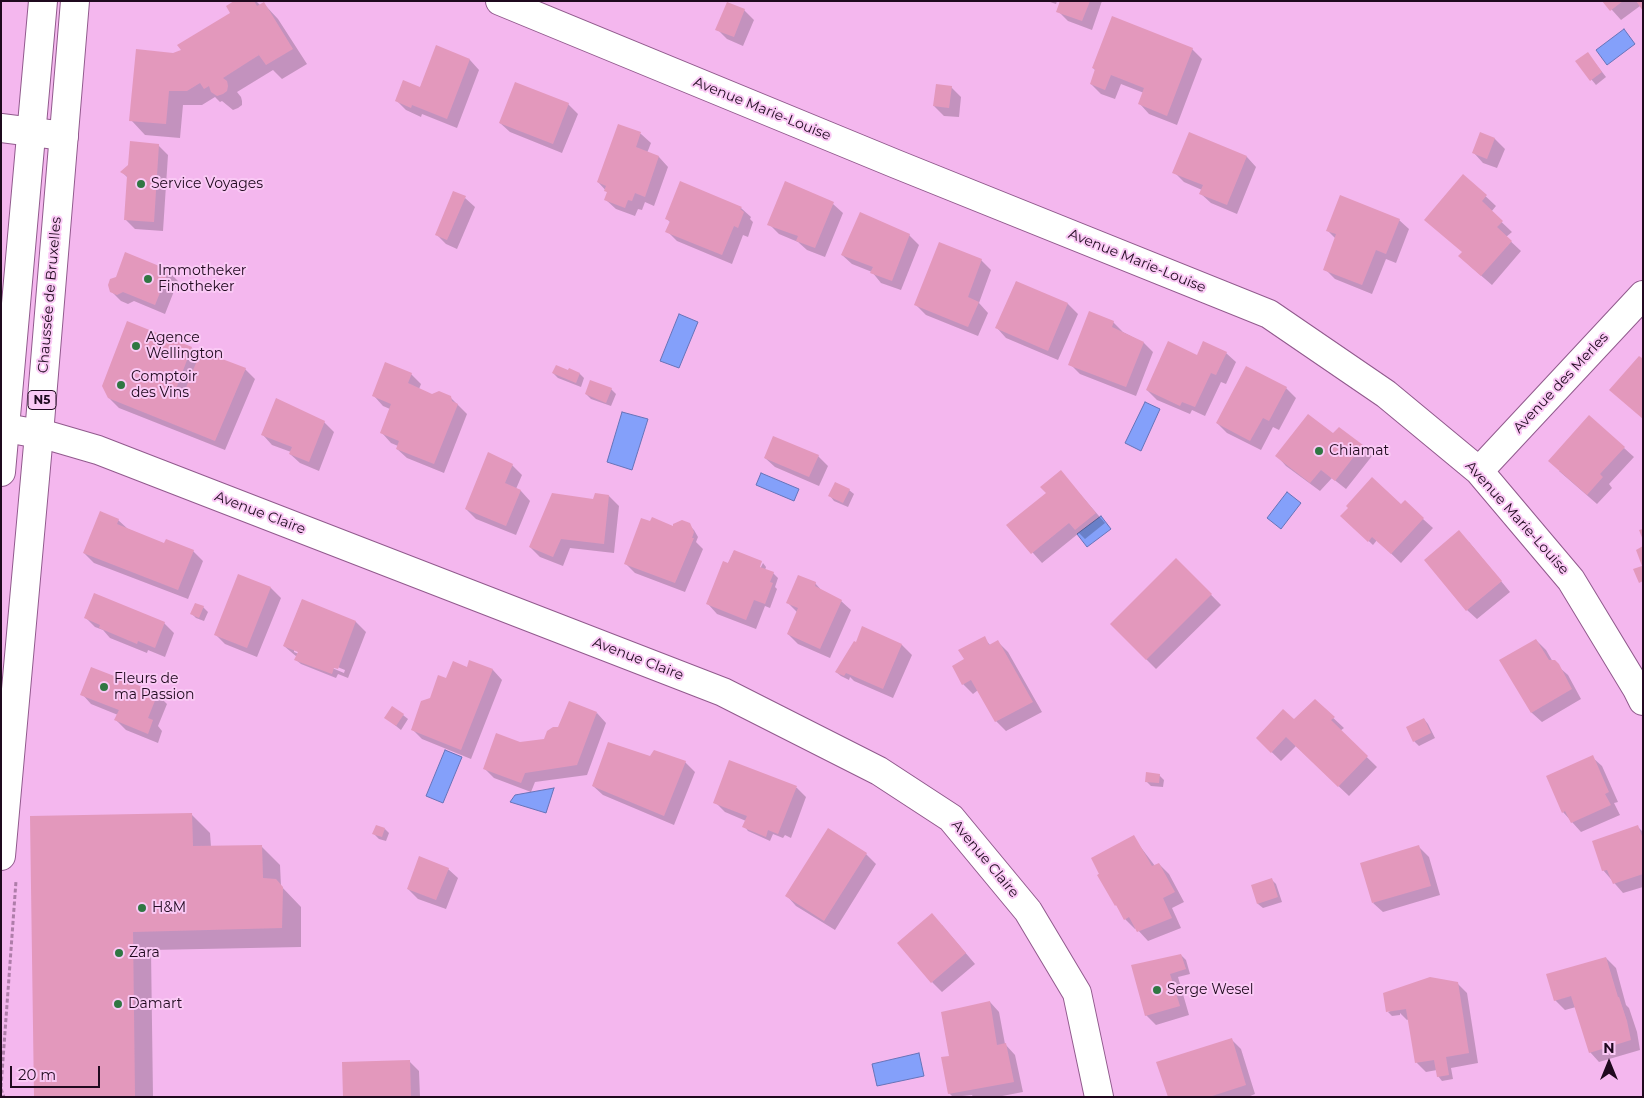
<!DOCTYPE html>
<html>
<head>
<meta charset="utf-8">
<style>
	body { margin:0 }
	#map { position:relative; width:1644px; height:1098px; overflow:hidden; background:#f4b7ee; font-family:Montserrat,sans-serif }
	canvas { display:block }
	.frame { position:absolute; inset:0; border:2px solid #1f091e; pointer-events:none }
	.north { position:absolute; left:1584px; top:1038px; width:50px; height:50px; -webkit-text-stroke:4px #fac9f5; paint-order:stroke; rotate:0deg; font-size:14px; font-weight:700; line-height:20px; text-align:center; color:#1f091e }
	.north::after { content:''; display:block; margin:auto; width:18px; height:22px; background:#1f091e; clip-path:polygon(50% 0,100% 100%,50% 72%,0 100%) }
	.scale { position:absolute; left:10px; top:1066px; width:90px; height:22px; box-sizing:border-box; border:2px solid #1f091e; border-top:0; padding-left:6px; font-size:15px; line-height:18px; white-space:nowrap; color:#1f091e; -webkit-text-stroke:4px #fac9f5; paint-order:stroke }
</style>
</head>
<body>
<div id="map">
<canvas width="1644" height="1098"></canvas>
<div class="frame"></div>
<div class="north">N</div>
<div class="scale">20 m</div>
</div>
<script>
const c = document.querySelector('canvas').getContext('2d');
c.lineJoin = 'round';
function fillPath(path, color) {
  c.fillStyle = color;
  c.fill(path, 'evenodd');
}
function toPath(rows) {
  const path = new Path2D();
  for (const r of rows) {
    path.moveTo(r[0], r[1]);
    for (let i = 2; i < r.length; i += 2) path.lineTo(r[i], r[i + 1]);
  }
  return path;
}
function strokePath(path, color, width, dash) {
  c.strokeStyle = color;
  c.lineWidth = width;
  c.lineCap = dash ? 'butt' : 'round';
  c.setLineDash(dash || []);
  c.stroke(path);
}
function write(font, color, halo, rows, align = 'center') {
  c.font = font + ' Montserrat,sans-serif';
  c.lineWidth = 4;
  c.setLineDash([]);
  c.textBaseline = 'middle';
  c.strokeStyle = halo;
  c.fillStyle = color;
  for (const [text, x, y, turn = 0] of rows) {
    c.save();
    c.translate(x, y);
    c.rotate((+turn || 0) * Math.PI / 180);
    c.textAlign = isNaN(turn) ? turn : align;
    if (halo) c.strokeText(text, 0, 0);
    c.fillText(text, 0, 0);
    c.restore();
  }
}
const water = toPath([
	[1624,29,1635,44,1607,65,1596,50,1624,29],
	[679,314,698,322,679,368,660,361,679,314],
	[1145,402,1160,409,1141,451,1125,443,1145,402],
	[622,412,648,419,632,470,607,462,622,412],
	[761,473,799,489,794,501,756,485,761,473],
	[1287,492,1301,503,1281,529,1267,518,1287,492],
	[1101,516,1111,529,1087,547,1077,534,1101,516],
	[445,750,462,757,443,803,426,796,445,750],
	[554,788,546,813,510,802,515,795,554,788],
	[919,1053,924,1076,877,1086,872,1064,919,1053]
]);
fillPath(water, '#84a0fa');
strokePath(water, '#6673b8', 1);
fillPath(toPath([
	[236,1,256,1,261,6,264,4,278,19,307,64,282,79,273,70,237,92,241,97,242,101,242,105,238,108,233,110,222,101,220,102,215,97,202,105,183,105,180,138,145,135,131,120,173,54,183,51,232,13],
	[1047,1,1102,1,1092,30,1068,21,1058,11,1061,3,1057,1,1056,4],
	[1604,1,1643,1,1640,6,1621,20],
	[744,10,754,20,743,46,727,39,717,29],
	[1113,18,1192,49,1202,59,1177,125,1149,114,1140,104,1144,93,1121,84,1115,99,1101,94,1091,84,1096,71,1093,68],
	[437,47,470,60,479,70,457,128,422,114,421,117,406,110,396,100,420,88],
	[1592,59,1606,77,1596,85,1577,62],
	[951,87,961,97,959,117,944,116,934,106],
	[568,104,578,114,562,153,510,132,500,123],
	[619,126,641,134,651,143,647,153,659,157,668,167,654,206,645,202,642,210,638,209,635,216,616,209,606,200,608,193,598,182],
	[1190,134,1247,157,1256,167,1237,214,1211,203,1201,194,1202,190,1184,182,1174,172],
	[1481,134,1495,139,1505,149,1497,168,1483,163,1474,153],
	[158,145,168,155,163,231,135,229,125,219,128,178,122,172],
	[1464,176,1496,206,1491,212,1512,232,1506,237,1521,251,1492,285,1470,266,1463,253],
	[465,198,475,207,457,249,446,244,436,234],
	[833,204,843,213,825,257,807,250,798,242,779,234,769,224],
	[741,208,751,217,750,219,753,222,748,237,743,235,732,264,677,241,667,231,671,223,666,218],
	[1399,220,1409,229,1396,263,1386,259,1372,294,1335,279,1325,269,1336,239,1327,230],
	[909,235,919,245,901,290,881,283,872,272,852,264,842,255],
	[981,260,991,270,979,303,988,313,978,336,926,315,916,305],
	[168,271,178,281,165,314,134,301,128,304,121,301,111,291],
	[1016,282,1068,304,1078,314,1058,360,1006,338,997,328],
	[1113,322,1123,332,1144,343,1153,352,1136,396,1080,374,1070,364],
	[192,348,200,356,245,369,255,379,225,450,119,408,109,398],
	[1226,353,1236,362,1226,384,1221,382,1205,416,1192,410,1190,414,1157,400,1147,390,1198,356],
	[569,369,580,374,584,378,581,387,558,378,553,373,568,371],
	[411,374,421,384,419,389,432,395,450,397,467,414,444,473,407,458,397,449,398,446,391,443,382,433,390,409,383,406,374,396],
	[1286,388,1296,398,1279,430,1273,427,1261,450,1227,433,1217,423],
	[611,389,616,394,611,406,591,399,586,394],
	[324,422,334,432,319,471,300,463,290,454,291,452,272,445,263,435],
	[1339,429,1362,446,1372,456,1346,489,1332,478,1320,491,1286,466,1277,456,1333,435],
	[1624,448,1634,457,1609,484,1612,488,1597,504,1559,471],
	[818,456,828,466,819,486,775,467,765,458],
	[512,465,522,475,516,489,521,491,530,501,516,535,476,519,466,509],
	[1061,472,1105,523,1085,539,1079,533,1042,563,1008,525,1048,493],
	[849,490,854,494,848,507,834,501,830,496],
	[596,495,609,496,619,506,614,553,570,548,563,566,540,557,530,547,593,500],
	[1401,506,1423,519,1433,528,1401,563,1377,540,1373,545,1342,516],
	[118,520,128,529,165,545,193,551,203,561,188,599,94,563,84,553],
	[689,525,694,530,698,537,696,542,703,549,685,592,635,573,625,563,674,528],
	[1469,542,1510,592,1477,619,1467,610],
	[734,551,762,562,760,563,758,573,763,563,766,567,765,570,773,573,778,578,775,587,777,589,770,608,765,606,756,629,717,614,708,604],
	[1176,559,1221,605,1156,669,1111,624],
	[239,576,271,588,281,598,257,657,225,644,215,634],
	[815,583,823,592,841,601,851,610,830,658,798,644,788,634,797,612,788,603],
	[302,600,356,622,366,632,348,678,338,674,336,678,301,664,296,660,297,657,284,646],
	[294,650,345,670,344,673,294,652],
	[203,607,208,612,204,621,196,618,191,613],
	[85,617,164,623,174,633,165,657,148,650,147,653,110,638,103,630,95,627],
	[863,628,902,645,912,655,893,698,854,681,850,677,849,680,841,676,836,672,856,644],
	[984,638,991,646,998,642,1008,652,1042,712,1006,731,996,721,978,690,973,694,963,684,965,660],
	[1536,640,1546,650,1553,662,1568,675,1581,699,1542,722,1532,713,1501,660],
	[470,662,493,670,502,680,471,759,422,739,412,729,431,699,467,668],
	[82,694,157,694,167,704,158,726,162,731,158,743,126,730,116,720,118,715,91,704],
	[1315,701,1344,728,1340,731,1377,767,1349,796,1296,746,1281,761,1257,738,1294,721],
	[597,713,606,723,587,775,535,782,531,792,494,778,484,768,520,743,545,740],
	[403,715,408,719,401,730,386,718],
	[1424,719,1428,724,1435,738,1419,746,1414,741,1408,728],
	[1592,757,1602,766,1618,802,1614,803,1620,815,1581,832,1563,812],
	[651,758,685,762,695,772,674,825,603,795,593,786],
	[730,762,797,788,806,797,791,838,785,835,783,838,773,834,770,841,748,831,744,826,746,821,725,812,715,802],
	[1159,775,1164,780,1163,787,1151,786,1146,781],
	[191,814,210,833,211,847,261,846,280,865,281,886,301,907,301,947,151,950,153,1097,35,1097],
	[1638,827,1643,832,1643,887,1623,893,1603,870],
	[385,829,389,833,386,841,379,839,374,834],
	[1133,837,1155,866,1159,864,1169,874,1184,902,1172,908,1181,928,1148,941,1136,928,1135,929,1125,919,1098,875],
	[1419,847,1429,857,1440,895,1383,912,1373,903],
	[866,854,876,864,835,930,796,906,787,896],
	[448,869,458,878,446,909,418,899,408,889],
	[1272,880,1276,884,1282,902,1263,908,1258,904,1252,886],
	[942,925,975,964,942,992,932,982],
	[1181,955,1186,960,1190,974,1178,977,1189,1015,1156,1025,1146,1015,1166,959],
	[1606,958,1616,968,1626,1005,1629,1008,1637,1032,1640,1050,1599,1062,1590,1052,1576,1007,1565,1010,1555,1000],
	[1457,983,1467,993,1478,1063,1451,1068,1453,1079,1442,1081,1438,1076,1437,1070,1426,1072,1416,1062,1409,1019,1407,1020,1400,1013,1400,1015,1392,1016,1388,1012],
	[990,1002,999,1012,1005,1044,1015,1055,1023,1092,997,1097,973,1097,972,1095,953,1097,949,1093,950,1057],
	[1231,1039,1241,1049,1255,1094,1248,1097,1169,1097],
	[409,1061,419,1071,420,1097,344,1097]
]), '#0003');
fillPath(toPath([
	[234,1,254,1,257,6,264,2,293,49,266,65,256,51,259,55,223,78,227,81,228,86,227,91,223,94,217,96,211,92,209,86,204,89,200,83,187,91,169,91,166,124,129,121,136,49,173,53,181,50,177,45,230,13,226,6],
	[1060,1,1090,1,1082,21,1056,12],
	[1602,1,1623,1,1610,11],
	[1636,1,1643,1,1643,11],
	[727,2,745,9,734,37,715,30],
	[1112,16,1193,48,1167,116,1138,104,1144,88,1111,75,1105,90,1090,84,1095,69,1092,68],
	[436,45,470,59,447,119,412,105,411,108,395,101,403,80,420,87],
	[1588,52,1602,72,1590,81,1575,61],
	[515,82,569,103,553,144,499,123],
	[936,84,952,86,949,108,933,106],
	[618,124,641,132,636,147,659,156,645,197,635,193,632,201,628,200,625,208,604,200,607,192,604,191,606,186,597,182],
	[1189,132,1247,156,1227,205,1199,194,1203,185,1172,173],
	[1480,132,1495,138,1487,159,1472,153],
	[130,141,159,144,154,222,124,220,127,176,120,172,128,165],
	[1463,174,1487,195,1482,201,1503,221,1497,227,1512,241,1481,276,1458,256,1462,252,1424,220],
	[680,181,742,207,740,209,744,212,738,228,734,226,722,255,665,232,670,221,665,219],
	[785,181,834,202,815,248,796,241,798,236,767,225],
	[453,191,466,196,447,240,435,235],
	[1340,195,1400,219,1386,254,1376,250,1362,285,1323,270,1336,234,1326,231],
	[860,212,910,234,892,281,870,273,873,267,841,255],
	[939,242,982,259,968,297,979,302,968,327,914,305],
	[125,252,169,270,155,305,123,292,117,295,110,292,108,285,110,279,116,277],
	[1016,281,1068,303,1048,351,995,328],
	[1089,311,1114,321,1112,327,1144,342,1126,387,1068,365],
	[127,321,192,347,174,394,182,397,201,351,246,368,215,441,108,398,102,386],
	[1168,341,1197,355,1203,341,1227,352,1216,375,1211,373,1195,407,1182,402,1180,406,1146,390],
	[1639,356,1642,358,1643,356,1643,419,1609,390],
	[385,362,412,373,408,383,432,394,439,391,451,396,452,401,458,404,434,464,396,449,399,441,380,433,391,404,372,396],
	[556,365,568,370,569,368,580,373,576,383,552,373],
	[1246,366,1287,387,1269,421,1263,418,1250,441,1216,423],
	[590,380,612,388,606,403,585,394],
	[276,398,325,421,309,462,289,454,292,447,261,435],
	[1308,414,1333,433,1339,427,1363,445,1335,481,1321,470,1310,483,1275,456],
	[1589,415,1625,447,1600,474,1603,477,1587,495,1548,461],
	[773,436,819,455,809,477,764,458],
	[488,452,513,464,505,483,521,490,506,526,465,509],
	[1061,470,1096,513,1075,530,1069,523,1031,554,1006,525,1046,493,1040,487],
	[1372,477,1401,504,1405,500,1424,518,1391,554,1372,537,1368,542,1340,516,1348,508,1346,506],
	[835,482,850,489,843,503,828,496],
	[552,493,593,499,595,493,609,495,604,544,561,539,553,557,529,547],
	[100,511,119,519,117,524,164,543,166,539,194,550,178,590,83,553],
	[652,517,673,526,673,524,682,520,690,523,694,532,692,538,694,538,675,583,624,564,641,518,650,521],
	[1643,529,1643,540,1639,530],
	[1459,530,1502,581,1466,611,1424,560],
	[1643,546,1643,581,1639,583,1633,569,1642,566,1636,550],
	[734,550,762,561,760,567,774,572,770,582,773,583,765,604,754,600,746,620,706,604,723,561,728,563],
	[1176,558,1212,594,1146,660,1110,624],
	[238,574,271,587,247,648,214,635],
	[798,575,816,582,815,586,842,600,820,649,787,634,798,608,786,603],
	[94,593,165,622,155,648,138,641,137,644,99,628,100,625,84,618],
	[302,599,356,621,338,669,334,668,332,674,294,660,298,652,283,646],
	[195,603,204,606,199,618,190,614],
	[862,626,902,644,883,689,846,673,844,676,835,672,854,641,856,642],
	[985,636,989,645,998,640,1033,702,995,722,971,680,962,685,952,666,964,659,958,650],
	[1536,639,1549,660,1555,660,1559,664,1572,689,1531,713,1499,660],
	[469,660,493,669,461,750,411,730,421,701,430,698,438,675,446,678,453,661,467,667],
	[91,667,158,693,148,718,153,720,148,734,114,720,119,710,80,695],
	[1315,699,1335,717,1331,720,1368,756,1338,787,1286,737,1271,753,1256,738,1283,709,1294,719],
	[569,701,597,712,577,765,525,773,521,783,483,769,496,733,520,742,544,739,547,731,553,727,558,727],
	[392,706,404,714,396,726,384,718],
	[1424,718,1431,733,1413,742,1406,727],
	[608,742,650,756,654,750,686,761,664,816,592,786],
	[1593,755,1609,792,1605,794,1611,805,1571,823,1565,811,1562,813,1546,776],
	[729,760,797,786,778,834,768,830,766,837,742,827,747,816,713,803],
	[1146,772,1160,774,1159,783,1145,782],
	[192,813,193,846,262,845,263,878,276,879,283,887,282,928,133,932,135,1097,34,1097,30,816],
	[376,825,385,828,382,837,372,834],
	[1638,825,1643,839,1643,874,1613,884,1607,870,1602,871,1592,841],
	[828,828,867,853,824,921,785,896],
	[1134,835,1152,866,1159,863,1175,892,1163,898,1172,918,1137,932,1129,917,1124,920,1116,905,1115,906,1097,875,1099,874,1091,858],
	[1419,845,1431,886,1372,903,1360,863],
	[419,856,449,868,436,900,407,889],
	[1272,878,1278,897,1257,904,1251,885],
	[932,913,966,953,931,983,897,943],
	[1181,954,1186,969,1170,974,1180,1006,1145,1016,1131,965],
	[1606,957,1618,997,1619,997,1627,1021,1631,1040,1589,1053,1571,996,1554,1001,1546,974],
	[1430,977,1458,982,1469,1053,1446,1057,1449,1075,1437,1077,1434,1060,1415,1063,1406,1009,1386,1012,1383,993],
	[990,1001,997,1045,1006,1043,1014,1082,948,1094,941,1057,949,1056,941,1012],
	[1232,1038,1246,1085,1209,1097,1168,1097,1156,1062],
	[410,1060,411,1097,343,1097,342,1062]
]), '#e398bc');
const street = toPath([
	[500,1,896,164,1269,314,1386,394,1479,471,1571,580,1637,689,1643,701],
	[1,128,64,136],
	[6,428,50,436,98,450,723,692,879,771,951,818,1028,911,1077,993,1099,1097],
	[1479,471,1643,295]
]);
const primary = toPath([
	[1,472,43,1],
	[1,856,39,434,75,1]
]);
strokePath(street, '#915a8d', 30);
strokePath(primary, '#915a8d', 30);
strokePath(toPath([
	[1,1087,16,881],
	[1,1089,4,1097]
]), '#ae7da9', 3, [4, 2.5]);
strokePath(street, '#fff', 28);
strokePath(primary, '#fff', 28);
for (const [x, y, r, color] of [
	[141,184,5,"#307743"],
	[148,279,5,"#307743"],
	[136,346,5,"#307743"],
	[121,385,5,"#307743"],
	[1319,451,5,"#307743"],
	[104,687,5,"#307743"],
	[142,908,5,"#307743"],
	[119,953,5,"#307743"],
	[1157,990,5,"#307743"],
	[118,1004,5,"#307743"]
]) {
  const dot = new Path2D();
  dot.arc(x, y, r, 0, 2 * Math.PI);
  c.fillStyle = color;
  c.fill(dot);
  strokePath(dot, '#fac9f5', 2);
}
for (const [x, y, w] of [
	[42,400,28]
]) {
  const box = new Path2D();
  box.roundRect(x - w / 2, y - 9.5, w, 19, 4);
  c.fillStyle = '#fac9f5';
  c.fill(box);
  strokePath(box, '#1f091e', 1);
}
write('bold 12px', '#1f091e', null, [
	["N5",42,400]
]);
write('14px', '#1f091e', '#fac9f5', [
	["Avenue Marie-Louise",762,109,22],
	["Avenue Marie-Louise",1137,261,22],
	["Chaussée de Bruxelles",50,295,-85],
	["Avenue des Merles",1561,383,-47],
	["Avenue Claire",260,513,21],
	["Avenue Marie-Louise",1517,518,48],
	["Avenue Claire",638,659,21],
	["Avenue Claire",985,859,50]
]);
write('14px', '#1f091e', '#fac9f5', [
	["Service Voyages",151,184],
	["Immotheker",158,271],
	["Finotheker",158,287],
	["Agence",146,338],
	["Wellington",146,354],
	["Comptoir",131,377],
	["des Vins",131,393],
	["Chiamat",1329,451],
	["Fleurs de",114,679],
	["ma Passion",114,695],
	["H&M",152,908],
	["Zara",129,953],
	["Serge Wesel",1167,990],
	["Damart",128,1004]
], 'left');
</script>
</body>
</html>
